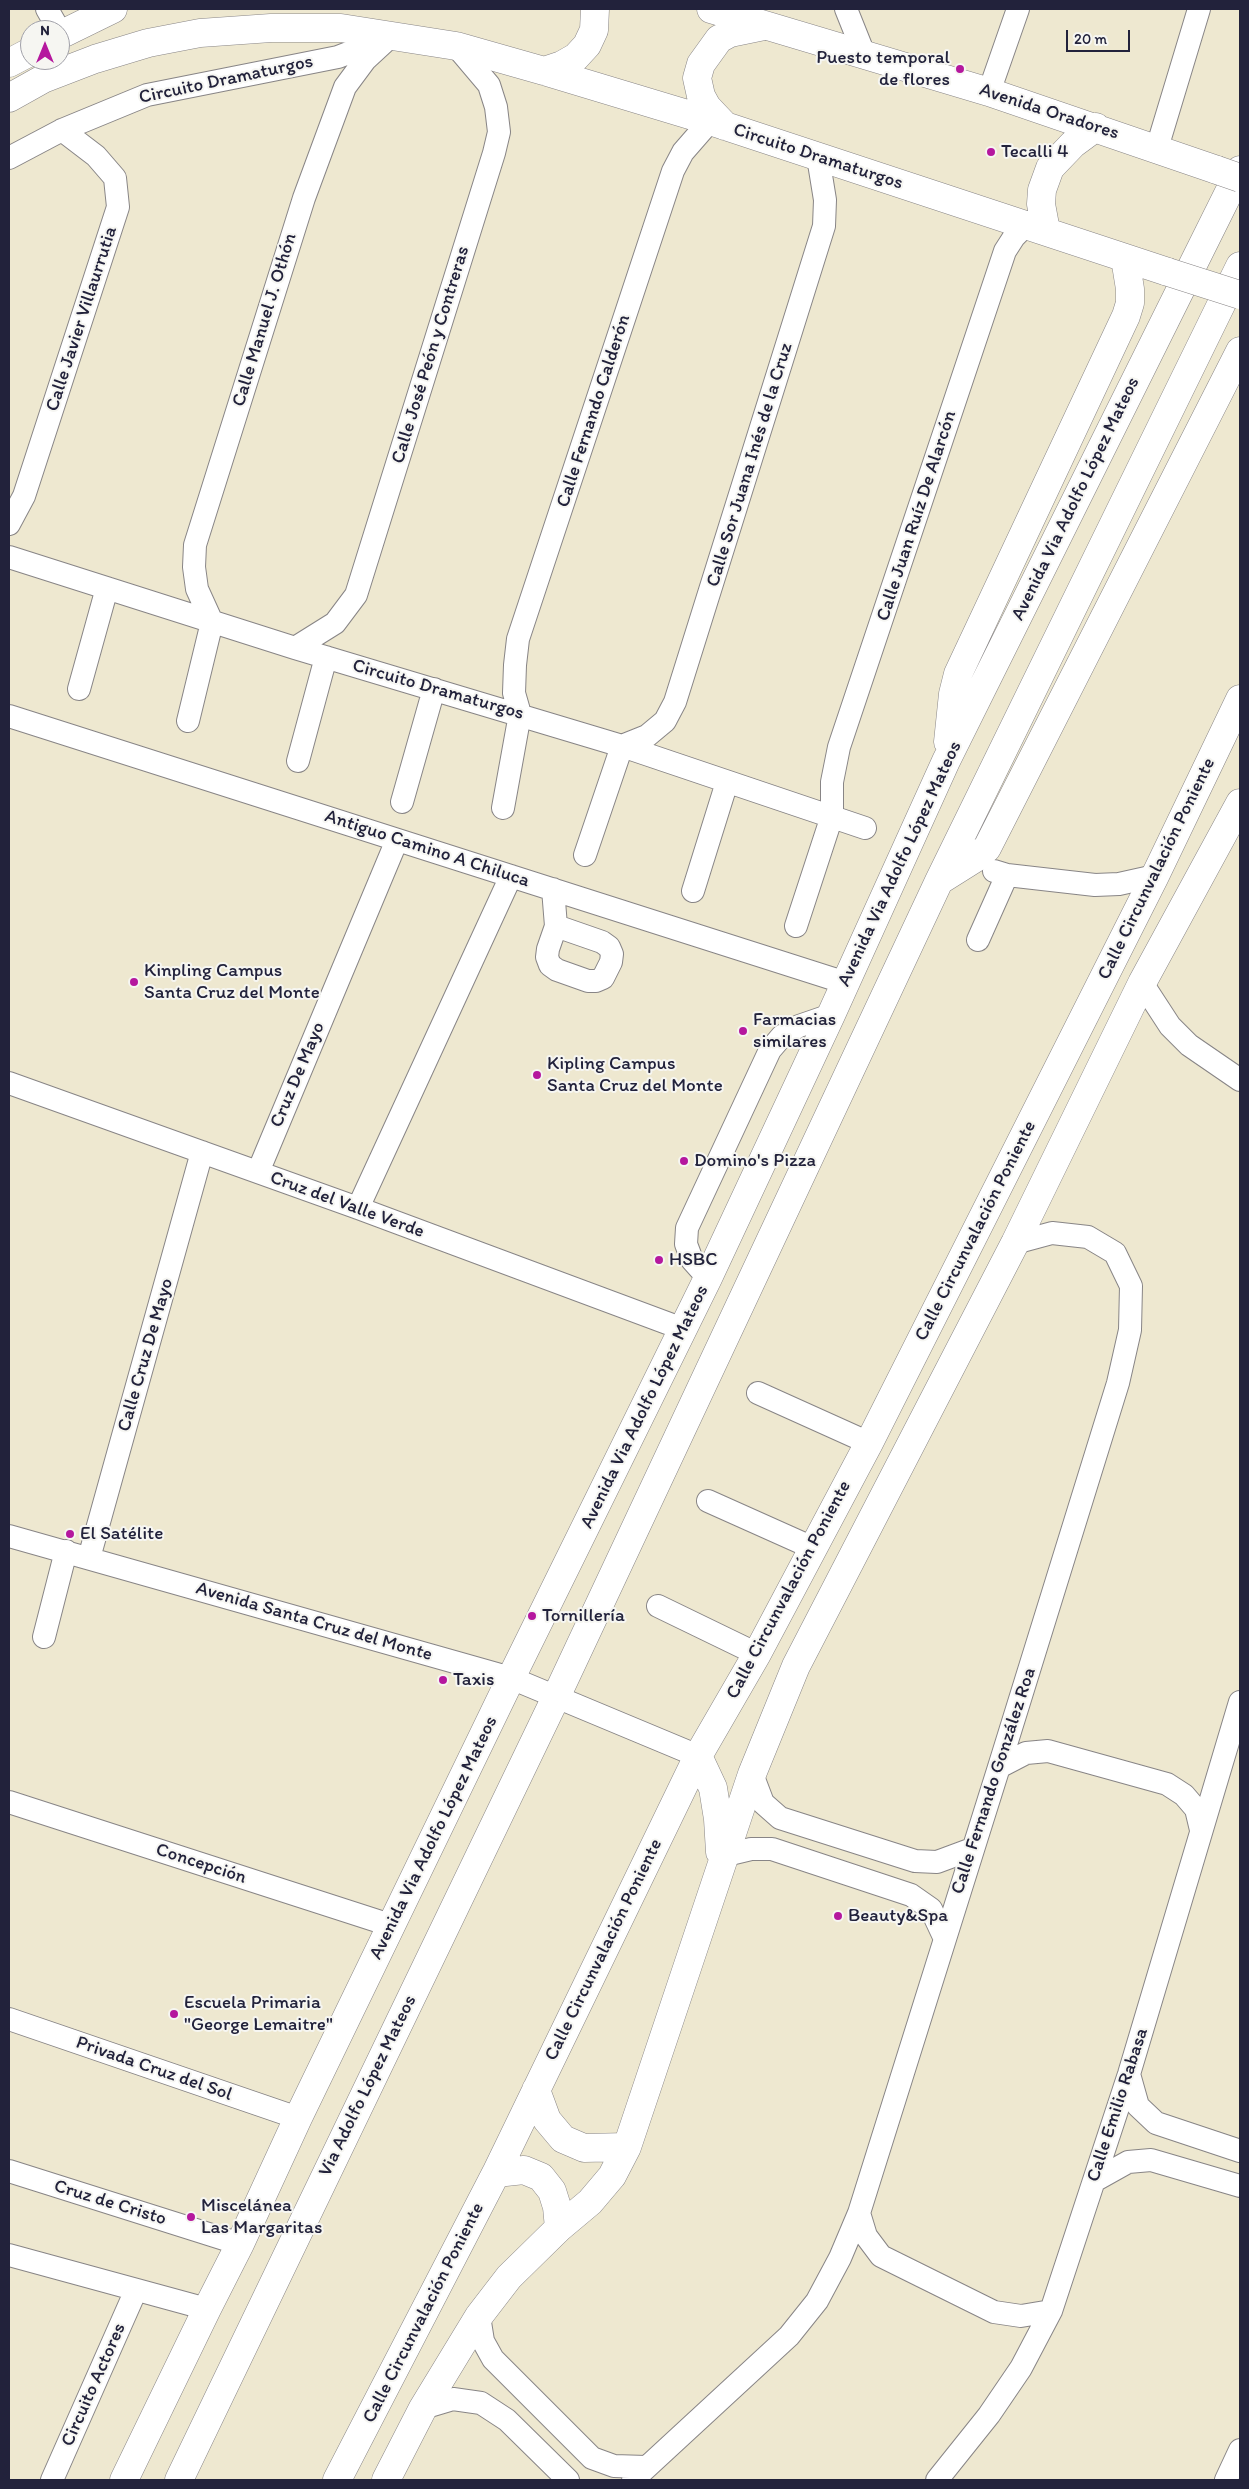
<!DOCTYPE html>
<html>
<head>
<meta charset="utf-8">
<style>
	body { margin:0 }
	#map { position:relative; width:1249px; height:2489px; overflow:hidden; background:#eee8d0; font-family:Itim,sans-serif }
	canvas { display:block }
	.frame { position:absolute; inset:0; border:10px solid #22223b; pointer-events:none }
	.north { position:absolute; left:20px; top:20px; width:50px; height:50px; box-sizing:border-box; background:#f6f6f2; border:1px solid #a1a1a9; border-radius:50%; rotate:0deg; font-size:14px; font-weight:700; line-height:20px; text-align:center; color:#22223b }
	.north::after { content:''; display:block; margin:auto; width:18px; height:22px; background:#b5179e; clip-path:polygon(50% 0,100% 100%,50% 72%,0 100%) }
	.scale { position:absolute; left:1066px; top:30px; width:64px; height:22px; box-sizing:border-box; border:2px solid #22223b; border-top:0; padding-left:6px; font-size:15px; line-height:18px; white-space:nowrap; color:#22223b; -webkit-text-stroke:4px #f6f6f2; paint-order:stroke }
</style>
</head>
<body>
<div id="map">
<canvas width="1249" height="2489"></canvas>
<div class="frame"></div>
<div class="north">N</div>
<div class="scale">20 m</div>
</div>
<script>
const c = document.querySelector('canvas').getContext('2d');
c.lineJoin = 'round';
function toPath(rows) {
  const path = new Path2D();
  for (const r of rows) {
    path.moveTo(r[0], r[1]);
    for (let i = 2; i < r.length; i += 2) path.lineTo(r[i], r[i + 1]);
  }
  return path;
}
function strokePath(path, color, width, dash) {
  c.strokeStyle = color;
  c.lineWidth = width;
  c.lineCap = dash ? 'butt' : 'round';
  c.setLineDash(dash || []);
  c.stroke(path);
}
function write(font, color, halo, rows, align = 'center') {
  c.font = font + ' Itim,sans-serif';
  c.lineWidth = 4;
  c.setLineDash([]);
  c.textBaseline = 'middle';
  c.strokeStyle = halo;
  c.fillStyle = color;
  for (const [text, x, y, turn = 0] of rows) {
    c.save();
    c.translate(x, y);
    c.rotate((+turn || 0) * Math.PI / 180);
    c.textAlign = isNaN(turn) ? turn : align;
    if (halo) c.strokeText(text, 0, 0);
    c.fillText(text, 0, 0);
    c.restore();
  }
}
const minor = toPath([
	[47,9,59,30],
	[846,9,864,54],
	[989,92,1018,9],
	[1157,148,1199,9],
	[9,158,62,130,147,95,338,57,379,41],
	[9,524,24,496,118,207,115,178,96,156,62,130],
	[9,557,295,648,622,746,865,828],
	[295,648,335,623,356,595,494,153,499,132,496,107,489,85,456,46],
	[79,689,107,588],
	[9,716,846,983],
	[188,721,212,622,197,589,194,567,195,545,304,198,345,87,365,60,391,36],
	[298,761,326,657],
	[402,802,434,689],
	[503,808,520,714,514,693,515,665,518,639,673,171,683,152,710,121],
	[585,855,622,746,647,736,665,721,675,702,824,226,825,200,818,157],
	[994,871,1007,875,1095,885,1119,884,1155,876],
	[553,889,556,926,548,949,547,957,550,965,557,970,588,981,596,981,603,978,611,962,612,954,609,947,602,942,556,926],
	[693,891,727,782],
	[796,926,832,816,832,782,839,747,1005,251,1014,237,1026,225],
	[978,940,1007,875],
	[1142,983,1170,1026,1189,1045,1240,1080],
	[9,1083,358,1208,683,1329],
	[258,1172,397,840],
	[358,1208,511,876],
	[708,1278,692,1260,686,1244,687,1228,770,1050,782,1036,799,1026,831,1015],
	[758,1393,869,1443],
	[708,1501,813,1548],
	[9,1536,511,1678,698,1756],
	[89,1558,202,1152],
	[658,1606,757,1654],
	[44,1637,66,1551],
	[999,1767,1026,1753,1048,1751,1167,1784,1184,1795,1196,1809,1201,1830],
	[752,1774,763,1803,780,1818,915,1861,937,1862,972,1849],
	[9,1802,393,1926],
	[726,1855,751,1849,772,1849,911,1895,931,1909,945,1939],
	[9,2019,298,2118],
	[1129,2074,1138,2106,1156,2123,1240,2151],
	[9,2171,240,2244],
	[1094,2181,1128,2162,1151,2160,1240,2186],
	[859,2213,866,2236,881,2256,994,2312,1021,2316,1051,2311],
	[9,2255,207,2309],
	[479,2316,483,2341,493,2359,592,2458,614,2466,646,2467],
	[423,2408,453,2399,481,2403,507,2420,568,2480],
	[52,2480,136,2290],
	[633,2480,789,2336,817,2301,840,2258,859,2213,999,1767,1118,1383,1130,1330,1131,1286,1115,1253,1088,1237,1052,1233,1015,1243],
	[937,2480,989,2415,1021,2368,1051,2311,1129,2074,1240,1702],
	[1226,2480,1240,2450]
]);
const major = toPath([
	[711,9,989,92,1217,170],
	[60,35,113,9],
	[9,63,30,52],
	[544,71,562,65,576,57,587,45,594,30,595,9],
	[9,98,43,79,95,59,148,43,200,33,271,28,341,28,456,46,544,71,710,121,1168,272],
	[725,126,707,107,701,96,697,78,701,64,719,39,730,33,764,26],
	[1046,231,1041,204,1042,190,1050,168,1073,144,1096,127],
	[948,742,953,694,958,674,1126,316,1130,303,1130,289,1125,258],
	[939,881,974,859,987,848,1240,351],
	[698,1756,713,1788,718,1819,720,1852],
	[536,2090,547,2120,563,2139,584,2148,627,2147],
	[496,2173,524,2170,541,2177,552,2191,557,2207,559,2228],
	[124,2480,207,2309,240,2244,298,2118,511,1678,708,1278,831,1015,946,761,1240,170],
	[179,2480,557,1695,939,881,1240,266],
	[337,2480,496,2173,698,1756,757,1654,869,1443,1155,876,1240,699],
	[386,2480,423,2408,479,2316,509,2277,559,2228,590,2202,612,2176,627,2147,752,1774,796,1666,1015,1243,1142,983,1240,803]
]);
strokePath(minor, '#888586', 24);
strokePath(major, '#888586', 29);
strokePath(minor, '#fff', 22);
strokePath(major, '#fff', 28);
const majorBridge = toPath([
	[1217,170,1240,178],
	[1168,272,1240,295]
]);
strokePath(majorBridge, '#888586', 29, []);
strokePath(majorBridge, '#fff', 28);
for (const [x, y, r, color] of [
	[960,69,5,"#b5179e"],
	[991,152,5,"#b5179e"],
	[134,982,5,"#b5179e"],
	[743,1031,5,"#b5179e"],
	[537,1075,5,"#b5179e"],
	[684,1161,5,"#b5179e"],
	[659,1260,5,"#b5179e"],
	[70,1534,5,"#b5179e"],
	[532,1616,5,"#b5179e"],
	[443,1680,5,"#b5179e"],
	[838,1916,5,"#b5179e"],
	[174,2014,5,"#b5179e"],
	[191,2217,5,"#b5179e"]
]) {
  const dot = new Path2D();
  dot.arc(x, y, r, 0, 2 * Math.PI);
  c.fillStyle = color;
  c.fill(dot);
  strokePath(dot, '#f6f6f2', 2);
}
write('19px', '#22223b', '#f6f6f2', [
	["Puesto temporal",950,58,"right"],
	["de flores",950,80,"right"],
	["Tecalli 4",1001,152],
	["Kinpling Campus",144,971],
	["Santa Cruz del Monte",144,993],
	["Farmacias",753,1020],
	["similares",753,1042],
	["Kipling Campus",547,1064],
	["Santa Cruz del Monte",547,1086],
	["Domino's Pizza",694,1161],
	["HSBC",669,1260],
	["El Satélite",80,1534],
	["Tornillería",542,1616],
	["Taxis",453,1680],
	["Beauty&Spa",848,1916],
	["Escuela Primaria",184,2003],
	["\"George Lemaitre\"",184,2025],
	["Miscelánea",201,2206],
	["Las Margaritas",201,2228]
], 'left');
write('19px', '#22223b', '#f6f6f2', [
	["Circuito Dramaturgos",226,80,-12],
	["Avenida Oradores",1049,112,18],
	["Circuito Dramaturgos",818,157,18],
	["Calle Javier Villaurrutia",82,319,-72],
	["Calle Manuel J. Othón",265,320,-73],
	["Calle José Peón y Contreras",431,355,-73],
	["Calle Fernando Calderón",594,411,-72],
	["Calle Sor Juana Inés de la Cruz",750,465,-73],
	["Avenida Via Adolfo López Mateos",1076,499,-64],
	["Calle Juan Ruíz De Alarcón",917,516,-72],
	["Circuito Dramaturgos",438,690,16],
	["Antiguo Camino A Chiluca",427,849,18],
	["Avenida Via Adolfo López Mateos",900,864,-65],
	["Calle Circunvalación Poniente",1157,869,-64],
	["Cruz De Mayo",298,1075,-67],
	["Cruz del Valle Verde",347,1205,20],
	["Calle Circunvalación Poniente",976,1231,-63],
	["Calle Cruz De Mayo",146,1355,-74],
	["Avenida Via Adolfo López Mateos",645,1407,-64],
	["Calle Circunvalación Poniente",789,1590,-62],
	["Avenida Santa Cruz del Monte",314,1622,16],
	["Calle Fernando González Roa",994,1781,-72],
	["Avenida Via Adolfo López Mateos",434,1838,-64],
	["Concepción",201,1864,18],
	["Calle Circunvalación Poniente",604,1950,-64],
	["Privada Cruz del Sol",154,2069,19],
	["Via Adolfo López Mateos",368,2086,-64],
	["Calle Emilio Rabasa",1118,2105,-72],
	["Cruz de Cristo",110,2203,17],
	["Calle Circunvalación Poniente",424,2313,-63],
	["Circuito Actores",94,2385,-66]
]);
</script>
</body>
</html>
